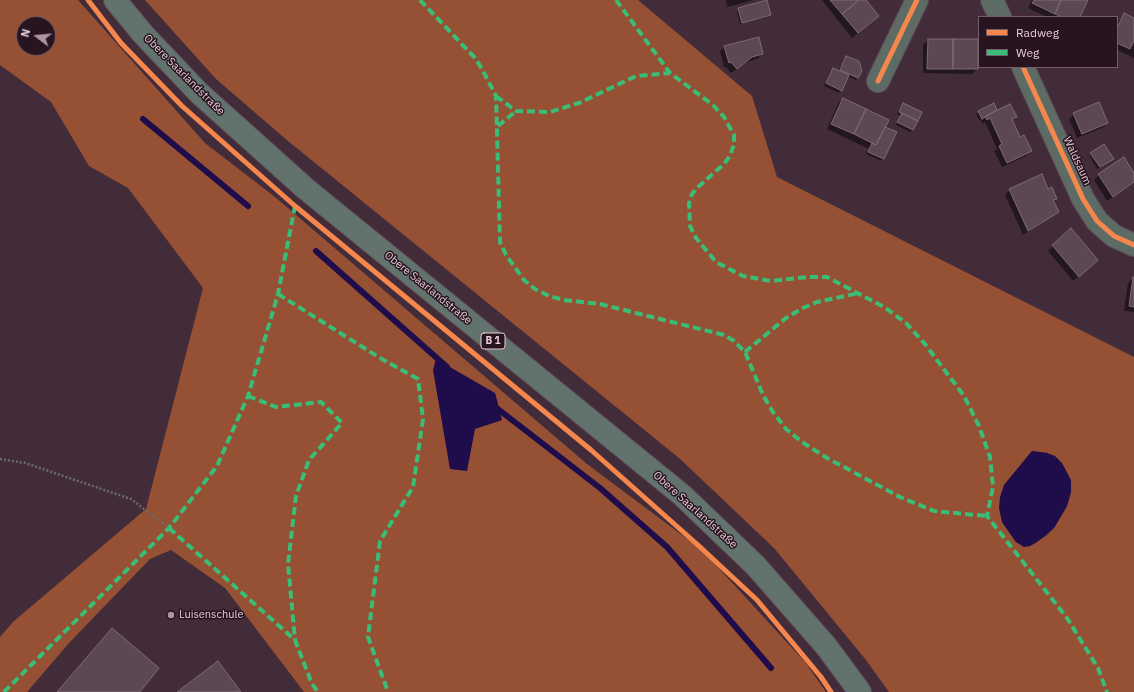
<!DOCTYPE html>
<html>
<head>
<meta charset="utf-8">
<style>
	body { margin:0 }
	#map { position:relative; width:1134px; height:692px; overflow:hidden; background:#432c3a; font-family:"IBM Plex Sans",sans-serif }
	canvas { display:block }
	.legend { position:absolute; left:978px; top:16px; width:140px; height:52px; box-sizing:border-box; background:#27141f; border:1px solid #745e6a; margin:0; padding:5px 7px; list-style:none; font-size:12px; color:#e8cddb }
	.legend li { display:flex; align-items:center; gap:8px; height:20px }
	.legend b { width:20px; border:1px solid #745e6a }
	.north { position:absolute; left:16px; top:16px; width:40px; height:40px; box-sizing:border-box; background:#27141f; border:1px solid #745e6a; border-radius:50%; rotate:286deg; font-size:11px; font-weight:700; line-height:16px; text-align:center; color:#e8cddb }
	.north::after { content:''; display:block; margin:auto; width:14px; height:18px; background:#ae95a3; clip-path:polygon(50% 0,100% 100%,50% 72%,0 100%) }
</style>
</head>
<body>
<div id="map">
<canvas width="1134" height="692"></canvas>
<ul class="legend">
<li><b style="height:5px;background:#f5874c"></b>Radweg</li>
<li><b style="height:5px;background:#3abd76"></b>Weg</li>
</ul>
<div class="north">N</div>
</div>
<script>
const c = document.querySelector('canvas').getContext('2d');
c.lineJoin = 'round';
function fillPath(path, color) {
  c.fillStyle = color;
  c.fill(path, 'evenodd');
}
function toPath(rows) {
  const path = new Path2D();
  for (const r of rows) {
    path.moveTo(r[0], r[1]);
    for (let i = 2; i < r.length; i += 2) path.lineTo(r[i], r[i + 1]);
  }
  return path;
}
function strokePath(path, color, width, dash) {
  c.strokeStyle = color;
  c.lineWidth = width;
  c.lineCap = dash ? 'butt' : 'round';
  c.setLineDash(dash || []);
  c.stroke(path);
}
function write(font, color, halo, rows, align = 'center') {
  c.font = font + ' "IBM Plex Sans",sans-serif';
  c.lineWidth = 3;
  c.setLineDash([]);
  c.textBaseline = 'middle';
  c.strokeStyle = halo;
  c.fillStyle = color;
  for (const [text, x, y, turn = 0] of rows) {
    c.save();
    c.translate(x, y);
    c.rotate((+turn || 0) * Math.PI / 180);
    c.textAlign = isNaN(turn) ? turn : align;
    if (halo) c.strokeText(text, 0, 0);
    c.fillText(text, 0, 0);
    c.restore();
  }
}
fillPath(toPath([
	[0,0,78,0,205,143,275,197,587,464,702,550,805,662,826,692,304,692,225,588,171,550,150,559,69,643,27,692,0,692,0,637,14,621,146,509,203,288,128,188,89,166,51,102,0,65],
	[24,24,48,24,48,48,24,48],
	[495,393,502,420,475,428],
	[145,0,638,0,752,96,777,177,1134,357,1134,692,889,692,866,660,774,548,679,458,288,141,216,79],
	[1032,451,1047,453,1071,492,1067,506,1054,528,1046,536,1030,546,1016,542,1002,522,1004,485]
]), '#965033');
fillPath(toPath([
	[436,359,495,393,502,420,475,429,467,471,450,469,433,370],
	[1032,451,1047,453,1055,456,1062,463,1071,480,1071,492,1067,506,1054,528,1037,542,1030,546,1024,547,1016,542,1002,522,999,508,1000,497,1004,485]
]), '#1f0d4b');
fillPath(toPath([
	[726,0,754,0,727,7],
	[822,0,865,0,873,20,852,38],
	[1032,0,1087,0,1079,17,1047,17,1028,8],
	[739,9,770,15,767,17,740,24,737,11],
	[1124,14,1134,19,1134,58,1117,50,1117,24],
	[928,40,977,69,972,74,923,73,923,45],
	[725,46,762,54,757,59,746,62,731,73,726,67,724,67,720,51],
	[846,57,858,78,855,80,848,76,839,93,824,86,831,71,833,69,838,71],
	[843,99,884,127,895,133,881,161,866,154,869,149,827,129,838,104],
	[903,104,913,129,910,132,896,125,900,116,897,114],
	[993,105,996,112,1015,117,1012,120,1020,138,1031,151,1026,156,1002,167,994,151,997,149,985,122,982,124,981,121,984,118,979,120,976,114],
	[1074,114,1107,123,1102,128,1077,138,1069,119],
	[1091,153,1110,161,1097,169,1089,155],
	[1099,175,1134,175,1134,183,1107,201,1094,180],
	[1010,190,1048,190,1055,198,1053,201,1058,212,1023,235,1005,195],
	[1071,230,1092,265,1073,281,1048,251],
	[1133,279,1134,279,1134,312,1124,311,1128,283]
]), '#0007');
strokePath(toPath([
	[143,119,248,206],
	[316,251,447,367],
	[494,406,600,488,667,547,771,668]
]), '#1f0d4b', 6);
const building = toPath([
	[767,0,771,15,742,23,738,8,767,0],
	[830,0,859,0,842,14,830,0],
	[859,0,866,0,879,16,858,33,842,14,859,0],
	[1034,0,1061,0,1055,14,1032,3,1034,0],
	[1061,0,1088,0,1080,17,1062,17,1055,14,1061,0],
	[1124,13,1134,18,1134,41,1130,49,1117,43,1117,28,1124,13],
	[759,37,763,54,752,57,737,69,731,62,729,63,724,46,759,37],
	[928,39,953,39,953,69,927,69,928,39],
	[953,39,978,39,978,69,953,69,953,39],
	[846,56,859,61,862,71,858,78,840,70,846,56],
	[833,68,849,75,842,91,826,83,833,68],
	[843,98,866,109,854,134,831,124,843,98],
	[1099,102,1108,123,1082,134,1073,113,1099,102],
	[903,103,922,112,918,121,899,112,903,103],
	[994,103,997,110,982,119,978,111,994,103],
	[1010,104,1017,117,1012,119,1020,137,1024,135,1032,151,1007,163,999,146,1002,144,990,118,987,120,985,116,1010,104],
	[866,109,889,120,876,145,854,134,866,109],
	[902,113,918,121,913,130,897,122,902,113],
	[885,127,897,132,884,159,868,152,872,143,876,145,885,127],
	[1104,144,1114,159,1100,167,1090,153,1104,144],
	[1124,157,1134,173,1134,182,1113,197,1098,174,1124,157],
	[1042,174,1048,189,1052,187,1057,199,1053,200,1059,212,1028,231,1009,189,1042,174],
	[1071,228,1098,260,1079,277,1052,245,1071,228],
	[1133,277,1134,278,1134,307,1129,306,1133,277],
	[112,628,159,668,140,692,57,692,112,628],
	[218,661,241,692,177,692,218,661]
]);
fillPath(building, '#5b4853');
strokePath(building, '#7e6a75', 1);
const minor = toPath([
	[992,0,1000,17],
	[1023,67,1083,199,1097,221,1114,236,1134,245],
	[878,81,917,0]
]);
const major = toPath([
	[115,0,143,34,199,93,306,189,682,495,756,566,826,646,860,692]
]);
strokePath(minor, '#5f4b56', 24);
strokePath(major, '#5f4b56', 24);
strokePath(toPath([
	[0,459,25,463,131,499,169,528]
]), '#686c6b', 2.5, [2, 2]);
strokePath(minor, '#5c6c65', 22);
strokePath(major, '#62736d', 22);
strokePath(toPath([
	[420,0,475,58,482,69,496,96,500,242,506,255,524,280,535,289,549,296,564,300,600,304,724,335,734,341,745,352,763,395,773,412,786,429,802,442,827,458,900,497,934,511,987,516],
	[616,0,670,73,713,105,724,117,734,135,734,144,730,156,724,164,698,187,692,194,689,203,690,226,696,238,716,262,743,276,771,281,808,277,827,277,884,307,906,323,925,344,964,396,979,426,990,457,993,487,987,516,1067,618,1098,668,1107,692],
	[496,96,516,111,550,112,579,103,636,76,670,73],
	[498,126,516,111],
	[278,294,380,358,418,379,423,419,413,487,380,541,368,637,388,692],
	[745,352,786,318,803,308,817,302,859,293],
	[248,396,276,407,321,402,342,423,309,460,296,496,288,564,295,640],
	[169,528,295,640,312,684,318,692],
	[4,692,169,528,217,466,248,396,278,294,295,206]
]), '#3abd76', 4, [8, 4]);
strokePath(toPath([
	[88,0,121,43,182,106,295,206,591,450,699,546,757,600,821,677,831,692],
	[1023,67,1083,199,1097,221,1114,236,1134,245],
	[878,81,917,0]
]), '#f5874c', 5);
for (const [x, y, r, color] of [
	[171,615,4,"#ae95a3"]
]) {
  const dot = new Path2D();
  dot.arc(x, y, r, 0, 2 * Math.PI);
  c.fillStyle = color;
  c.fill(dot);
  strokePath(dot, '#27141f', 1.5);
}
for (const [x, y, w] of [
	[493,341,24]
]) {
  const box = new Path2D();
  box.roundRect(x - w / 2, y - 8, w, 16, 3);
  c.fillStyle = '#27141f';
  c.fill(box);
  strokePath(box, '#e8cddb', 1);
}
write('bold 10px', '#e8cddb', null, [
	["B 1",493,341]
]);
write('11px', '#e8cddb', '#27141f', [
	["Obere Saarlandstraße",184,75,45],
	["Waldsaum",1077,161,65],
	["Obere Saarlandstraße",428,288,39],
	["Obere Saarlandstraße",695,510,42]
]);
write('11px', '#e8cddb', '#27141f', [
	["Luisenschule",179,615]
], 'left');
</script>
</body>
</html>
